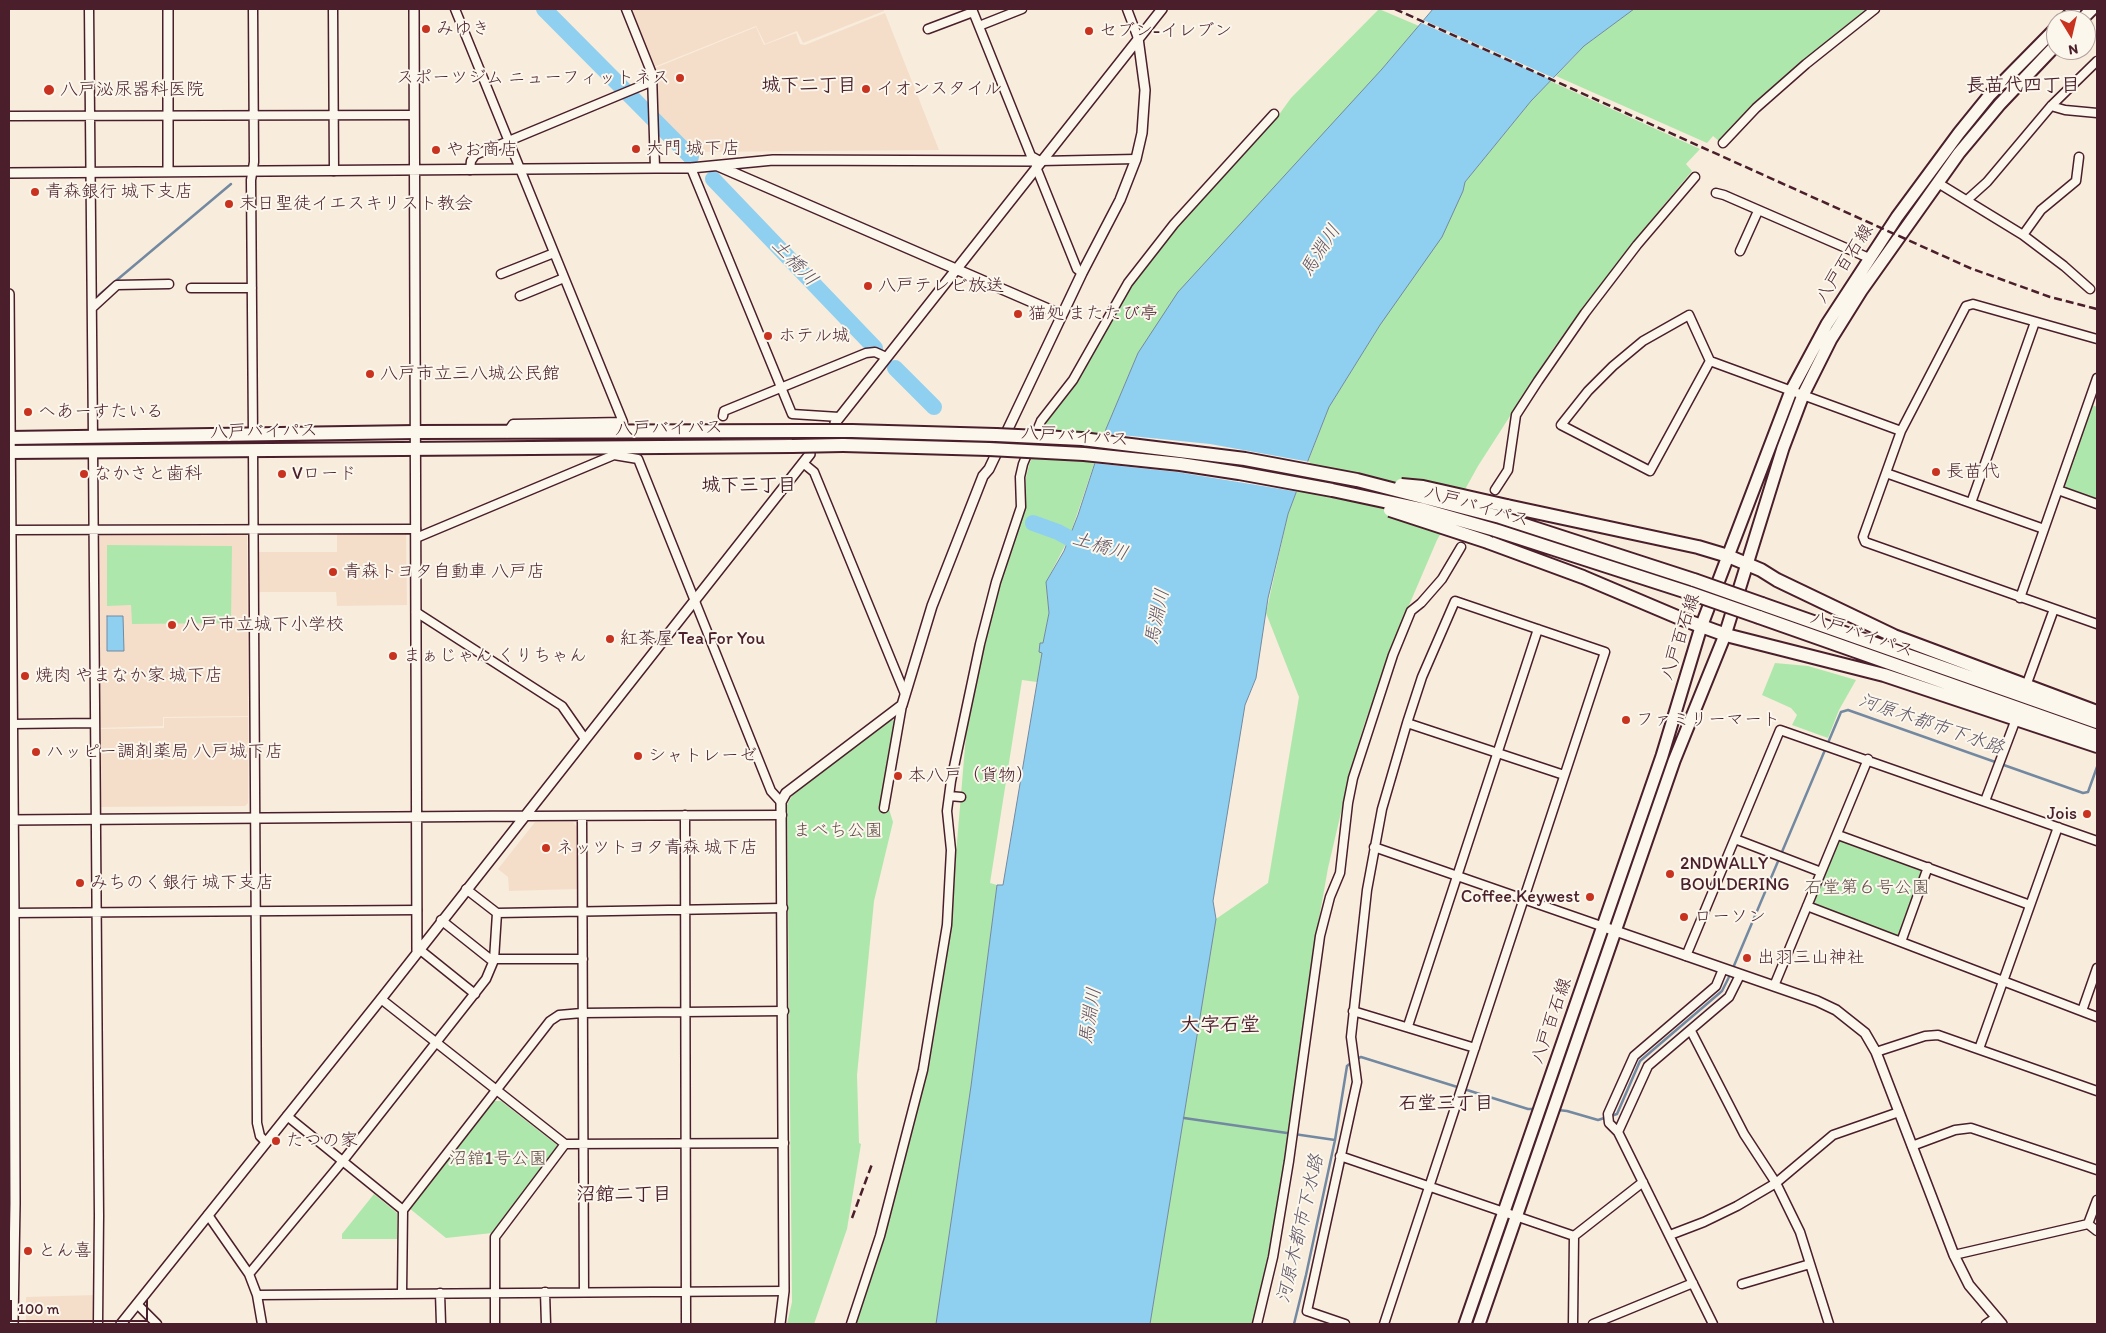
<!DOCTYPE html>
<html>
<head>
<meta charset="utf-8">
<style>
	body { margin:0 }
	#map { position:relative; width:2106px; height:1333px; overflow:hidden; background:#f8ecdc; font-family:Itim,sans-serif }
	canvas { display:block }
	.frame { position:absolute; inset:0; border:10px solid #4a1f2b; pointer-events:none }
	.north { position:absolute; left:2046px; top:10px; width:50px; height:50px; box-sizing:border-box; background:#fbf7ec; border:1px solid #b4a19f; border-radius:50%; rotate:171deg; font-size:14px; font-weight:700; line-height:20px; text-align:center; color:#4a1f2b }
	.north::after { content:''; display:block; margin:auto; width:18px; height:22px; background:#c8321e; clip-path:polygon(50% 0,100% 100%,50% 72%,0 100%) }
	.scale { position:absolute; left:10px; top:1300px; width:138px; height:22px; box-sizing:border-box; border:2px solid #4a1f2b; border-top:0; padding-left:6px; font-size:15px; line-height:18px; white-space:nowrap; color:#4a1f2b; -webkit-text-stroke:4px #fbf7ec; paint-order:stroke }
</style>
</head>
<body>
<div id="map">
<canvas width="2106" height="1333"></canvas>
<div class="frame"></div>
<div class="north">N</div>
<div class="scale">100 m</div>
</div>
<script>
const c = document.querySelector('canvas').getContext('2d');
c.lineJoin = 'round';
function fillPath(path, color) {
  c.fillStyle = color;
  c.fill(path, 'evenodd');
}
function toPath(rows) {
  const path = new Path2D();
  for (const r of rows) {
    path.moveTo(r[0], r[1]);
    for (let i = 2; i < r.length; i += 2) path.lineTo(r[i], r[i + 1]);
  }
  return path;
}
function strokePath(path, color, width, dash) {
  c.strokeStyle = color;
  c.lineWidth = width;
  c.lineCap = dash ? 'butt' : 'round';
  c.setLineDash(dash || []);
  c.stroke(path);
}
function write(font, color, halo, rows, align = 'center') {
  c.font = font + ' Itim,"Klee One",sans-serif';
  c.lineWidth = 4;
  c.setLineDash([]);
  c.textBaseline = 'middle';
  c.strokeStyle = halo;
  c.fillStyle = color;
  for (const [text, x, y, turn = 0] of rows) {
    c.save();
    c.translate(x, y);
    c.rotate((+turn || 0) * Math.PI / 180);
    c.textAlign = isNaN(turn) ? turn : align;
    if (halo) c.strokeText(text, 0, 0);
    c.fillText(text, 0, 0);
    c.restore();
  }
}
fillPath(toPath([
	[631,9,884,9,884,11,803,43,797,31,765,44,756,26,654,67],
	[885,13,939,150,694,152,657,117,657,77,655,68,756,27,764,45,796,33,800,44,805,45],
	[337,532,406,532,407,605,337,606,336,592,259,592,259,552,337,552],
	[247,533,248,716,163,717,163,726,98,728,96,534],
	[248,717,248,803,245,806,98,807,98,729,164,728,164,718],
	[535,822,573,822,577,827,577,889,509,891,508,877,498,869],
	[95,1295,96,1324,26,1324,26,1297]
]), '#f5dec9');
fillPath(toPath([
	[1379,9,1419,26,1138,353,1106,429,1069,538,1046,582,1049,613,1043,643,1040,643,1039,652,1042,653,1037,682,1022,680,990,883,997,885,971,1086,936,1324,855,1324,883,1238,927,1071,936,1023,950,926,967,723,983,644,999,584,1025,505,1026,477,1029,465,1046,423,1053,410,1076,381,1131,285,1176,227,1208,189,1278,116,1291,98],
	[1634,9,1868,9,1807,58,1754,104,1719,141,1713,136,1707,143,1556,76,1584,46],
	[1550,81,1700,149,1686,164,1692,171,1633,242,1555,346,1478,466,1437,540,1401,624,1364,725,1351,770,1328,868,1317,930,1286,1152,1270,1251,1252,1324,1150,1324,1216,919,1268,883,1299,697,1266,613,1288,514,1329,407,1463,191,1465,182,1531,101],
	[2092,405,2097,407,2097,500,2063,488],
	[107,545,232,546,231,623,132,624,131,605,107,606],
	[1775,663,1808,666,1856,680,1839,710,1828,738,1792,725,1797,715,1791,708,1762,695],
	[890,718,896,723,888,806,893,822,874,901,857,1075,859,1143,861,1144,847,1229,814,1324,787,1324,792,1302,787,805,792,796],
	[1839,840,1922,871,1898,937,1813,905],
	[492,1101,501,1101,557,1145,558,1149,492,1233,446,1238,409,1208],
	[374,1194,397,1213,397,1239,342,1239,342,1234]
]), '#aee7ab');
const water = toPath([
	[1433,9,1634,9,1584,46,1531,101,1465,182,1463,191,1442,237,1380,325,1329,407,1309,458,1288,514,1268,598,1256,678,1245,705,1213,901,1216,919,1150,1324,936,1324,971,1086,997,885,1003,885,1042,653,1039,652,1040,643,1043,643,1049,613,1046,582,1064,551,1078,515,1106,429,1138,353,1178,292,1382,69,1433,9],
	[107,616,123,616,124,651,107,651,107,616]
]);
fillPath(water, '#8fd0f0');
strokePath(water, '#7389a1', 1);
fillPath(toPath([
	[1421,19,1556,79,1554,81,1419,22],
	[1102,433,1210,444,1310,462,1299,492,1177,472,1092,463]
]), '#f8ecdc');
strokePath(toPath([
	[99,295,231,184],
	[1733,968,1841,712,1848,710,2083,793,2088,792,2097,767],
	[1356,1059,1361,1057,1528,1109,1535,1109],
	[1558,1110,1567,1111,1598,1120,1617,1114,1640,1061,1722,991,1731,973],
	[1184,1118,1335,1140],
	[1294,1324,1306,1275,1335,1140,1347,1066,1352,1062]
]), '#7389a1', 2.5);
strokePath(toPath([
	[544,9,691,157],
	[713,179,875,348],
	[895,368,934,407],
	[1033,523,1058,532,1069,538,1089,544]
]), '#8fd0f0', 16);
const minor = toPath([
	[89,9,93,438],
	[333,9,334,171],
	[455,9,623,422,513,424,507,433],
	[626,9,652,74,655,168],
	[972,9,1031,156,1040,161,1136,159],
	[1127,9,1138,38],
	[979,26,1022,9],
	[928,29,973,12],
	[2051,106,2065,110,2097,113],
	[9,116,414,115],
	[1723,143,1756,108,1806,64,1875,9],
	[1036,167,1077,269,1082,273],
	[691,168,792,414,839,417],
	[470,170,471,161,475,155,653,81],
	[1938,183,2023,235,2064,266,2090,289],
	[1716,193,1724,195,1869,258],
	[1967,200,1987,182,2051,106,2097,61],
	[2023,235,2041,210,2076,181,2079,157],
	[1740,251,1758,211],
	[501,274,554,253],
	[191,288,252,288],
	[520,296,564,278],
	[92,308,117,285,169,284],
	[2097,339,1973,304,1966,306,1901,431,1863,537,1865,542,2097,624],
	[1710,361,1689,315,1643,341,1613,366,1588,391,1561,425,1650,471,1710,361,1901,431],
	[723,416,724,411,866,353,875,352,886,357],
	[253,436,251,180,254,162,253,9],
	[253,450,257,1123,260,1136,266,1142],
	[93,451,99,1215,98,1324],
	[803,463,814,472,905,694],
	[1886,473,2044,529],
	[1495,490,1508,470,1516,415,1538,381,1585,313,1637,245,1695,177],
	[2058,490,2097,504],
	[1971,503,2035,322],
	[9,530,416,529],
	[416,538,614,455,638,459,771,791,781,802],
	[2020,598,2097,378],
	[416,612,562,706,585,739],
	[2026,686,2054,609],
	[1407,723,1564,775],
	[12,724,94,723],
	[949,796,961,797],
	[1985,801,2016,719],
	[884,808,902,705],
	[685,815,686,1324],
	[524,816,782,815],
	[582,816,584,1291],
	[1838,835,2030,905],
	[1735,839,1821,872],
	[1374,847,1604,927],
	[466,889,497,913,783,908],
	[1807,906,2097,1017],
	[9,913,417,910],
	[441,920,490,959,583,959],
	[1901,942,1928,867],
	[419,949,475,994],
	[1686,956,1780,730,2097,841],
	[1774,986,1868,759],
	[381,999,565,1144,784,1143],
	[1353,1011,1475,1048],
	[2082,1011,2097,968],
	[1408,1026,1538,629],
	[1691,1031,1744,1134,1776,1183,1800,1232,1829,1324],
	[1979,1049,2058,827],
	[1876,1052,1925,1036,1938,1035,2097,1091],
	[287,1116,403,1210,402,1293],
	[1618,1132,1609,1123,1608,1114,1634,1056,1716,986,1723,969],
	[1912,1146,1955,1130,1971,1128,2097,1170],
	[1340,1156,1574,1236,1573,1324],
	[2097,1200,2088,1224,2097,1231],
	[403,1210,550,1021,559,1015,582,1013,784,1011],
	[208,1215,249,1274,257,1295,262,1324],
	[1670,1235,1704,1222,1737,1206,1776,1183,1833,1135,1899,1112],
	[1574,1236,1643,1182],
	[1954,1255,2088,1224],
	[249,1274,342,1162,486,979,494,960,497,913],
	[1742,1284,1810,1264],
	[545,1292,546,1324],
	[440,1293,441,1324],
	[257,1295,784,1291],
	[137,1304,157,1324],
	[495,1324,495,1237,565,1144],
	[851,1324,880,1236,923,1070,947,925,951,850,947,811,951,781,980,644,996,582,1021,507,1020,477,1023,464,1041,421,1073,380,1128,283,1174,224,1274,114],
	[1257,1324,1273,1257,1289,1161,1320,936,1330,897,1340,873,1348,803,1353,778,1393,655,1411,611,1421,603,1442,579,1461,547],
	[1345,1324,1307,1311,1357,1082,1351,1037,1367,890,1382,809,1407,723,1422,677,1455,601,1605,652,1384,1324],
	[1593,1324,1693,1283],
	[1713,1324,1618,1132,1648,1066,1729,997,1740,975],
	[1986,1324,1995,1318]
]);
const tertiary = toPath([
	[168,9,168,172],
	[414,9,417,952],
	[718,166,1062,315],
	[9,173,655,168,691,168,773,160,1040,161],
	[9,294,14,913,15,1203,13,1324],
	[835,423,1162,9],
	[9,820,524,816],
	[1604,927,1817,1001,1836,1010,1865,1033,1876,1052,1954,1255,1969,1285,2002,1324],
	[121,1324,381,999,810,454],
	[780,1324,784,1291,781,802,786,793,902,705,932,606,983,476,989,469,1082,273,1120,200,1136,159,1142,133,1145,90,1138,38]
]);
const primary = toPath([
	[2064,20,2075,9],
	[2081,20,2092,9],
	[1465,1324,1662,756,1701,627,1791,391,1827,324,1897,217,1959,133,1989,96,2056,28],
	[1479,1324,1674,761,1725,635,1783,448,1803,395,1831,339,1861,291,1959,153,2000,104,2056,45]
]);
const trunk = toPath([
	[852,431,996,435],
	[9,438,416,432,805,431],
	[843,445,989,449],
	[9,452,792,446],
	[1507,506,1698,547,1728,556,1761,570,1777,580,1894,636,2097,712],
	[1500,517,1694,580],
	[1495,530,1690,593],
	[1488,542,1583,577,1682,619,1726,635,1884,675,2097,746],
	[1762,604,2097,722],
	[1759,617,2097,736]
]);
strokePath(minor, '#4a1f2b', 11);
strokePath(tertiary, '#4a1f2b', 12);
strokePath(primary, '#4a1f2b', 15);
strokePath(trunk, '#4a1f2b', 16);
strokePath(minor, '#fbf7ec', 8);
strokePath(tertiary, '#fbf7ec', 9);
strokePath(primary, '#fbf7ec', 11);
strokePath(trunk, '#fbf7ec', 12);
strokePath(toPath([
	[1395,9,1970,268,2050,297,2097,309],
	[852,1218,872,1164]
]), '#4a1f2b', 2.5, [8, 4]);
const trunkBridge = toPath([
	[805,431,852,431],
	[996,435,1082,439,1245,459,1357,480,1500,517],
	[792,446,843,445],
	[989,449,1084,454,1180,464,1239,473,1332,490,1421,509,1495,530],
	[1401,485,1423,487,1507,506],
	[1390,510,1488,542],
	[1694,580,1762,604],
	[1690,593,1759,617]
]);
strokePath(trunkBridge, '#4a1f2b', 16, []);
strokePath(trunkBridge, '#fbf7ec', 12);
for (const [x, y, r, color] of [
	[426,29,5,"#c8321e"],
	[1089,31,5,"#c8321e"],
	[680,78,5,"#c8321e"],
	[866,89,5,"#c8321e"],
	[49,90,6,"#c8321e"],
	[636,149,5,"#c8321e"],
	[436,150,5,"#c8321e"],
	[35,192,5,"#c8321e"],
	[229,204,5,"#c8321e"],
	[868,286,5,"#c8321e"],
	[1018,314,5,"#c8321e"],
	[768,336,5,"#c8321e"],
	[370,374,5,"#c8321e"],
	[28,412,5,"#c8321e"],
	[1936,472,5,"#c8321e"],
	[84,474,5,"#c8321e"],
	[282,474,5,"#c8321e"],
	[333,572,5,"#c8321e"],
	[172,625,5,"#c8321e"],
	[610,639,5,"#c8321e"],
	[393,656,5,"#c8321e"],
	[25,676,5,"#c8321e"],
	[1626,720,5,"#c8321e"],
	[36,752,5,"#c8321e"],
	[638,756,5,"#c8321e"],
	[898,776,5,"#c8321e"],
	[2087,814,5,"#c8321e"],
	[546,848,5,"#c8321e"],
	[1670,874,5,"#c8321e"],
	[80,883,5,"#c8321e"],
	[1590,897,5,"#c8321e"],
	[1684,917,5,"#c8321e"],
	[1747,958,5,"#c8321e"],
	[276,1141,5,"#c8321e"],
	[28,1251,5,"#c8321e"]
]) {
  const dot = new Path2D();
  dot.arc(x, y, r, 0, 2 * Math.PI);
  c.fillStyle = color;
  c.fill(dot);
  strokePath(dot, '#fbf7ec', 2);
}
write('18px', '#4a1f2b', '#fbf7ec', [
	["みゆき",436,29],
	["セブン-イレブン",1099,31],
	["スポーツジム ニューフィットネス",670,78,"right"],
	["イオンスタイル",876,89],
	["八戸泌尿器科医院",60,90],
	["大門 城下店",646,149],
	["やお商店",446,150],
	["青森銀行 城下支店",45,192],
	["末日聖徒イエスキリスト教会",239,204],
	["八戸テレビ放送",878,286],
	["猫処 またたび亭",1028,314],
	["ホテル城",778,336],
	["八戸市立三八城公民館",380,374],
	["へあーすたいる",38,412],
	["長苗代",1946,472],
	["なかさと歯科",94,474],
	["Vロード",292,474],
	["青森トヨタ自動車 八戸店",343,572],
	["八戸市立城下小学校",182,625],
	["紅茶屋 Tea For You",620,639],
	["まぁじゃん くりちゃん",403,656],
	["焼肉 やまなか家 城下店",35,676],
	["ファミリーマート",1636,720],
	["ハッピー調剤薬局 八戸城下店",46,752],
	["シャトレーゼ",648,756],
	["本八戸（貨物）",908,776],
	["Jois",2077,814,"right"],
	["ネッツトヨタ青森 城下店",556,848],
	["2NDWALLY",1680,864],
	["BOULDERING",1680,885],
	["みちのく銀行 城下支店",90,883],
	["Coffee Keywest",1580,897,"right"],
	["ローソン",1694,917],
	["出羽三山神社",1757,958],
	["たつの家",286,1141],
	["とん喜",38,1251]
], 'left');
write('18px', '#4a1f2b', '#fbf7ec', [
	["八戸百石線",1845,264,-57],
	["八戸バイパス",669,429,-1],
	["八戸バイパス",264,432,-1],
	["八戸バイパス",1075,437,4],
	["八戸バイパス",1477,507,16],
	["八戸バイパス",1862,635,19],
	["八戸百石線",1681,637,-72],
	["八戸百石線",1552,1021,-71]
]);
write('18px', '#63514b', '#fbf7ec', [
	["まべち公園",838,831],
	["石堂第６号公園",1867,888],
	["沼舘1号公園",498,1159]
]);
write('bold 19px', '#4a1f2b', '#fbf7ec', [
	["城下二丁目",809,86],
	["長苗代四丁目",2023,86],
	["城下三丁目",749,486],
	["石堂三丁目",1446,1104],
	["沼館二丁目",624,1195]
]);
write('italic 19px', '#5f5466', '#fbf7ec', [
	["馬淵川",1321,251,-57],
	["土橋川",794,263,46],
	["土橋川",1100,547,17],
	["馬淵川",1158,617,-78],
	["河原木都市下水路",1931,725,19],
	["馬淵川",1091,1016,-81],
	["河原木都市下水路",1301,1229,-77]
]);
write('bold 20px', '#4a1f2b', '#fbf7ec', [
	["大字石堂",1220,1026]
]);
</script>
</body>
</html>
